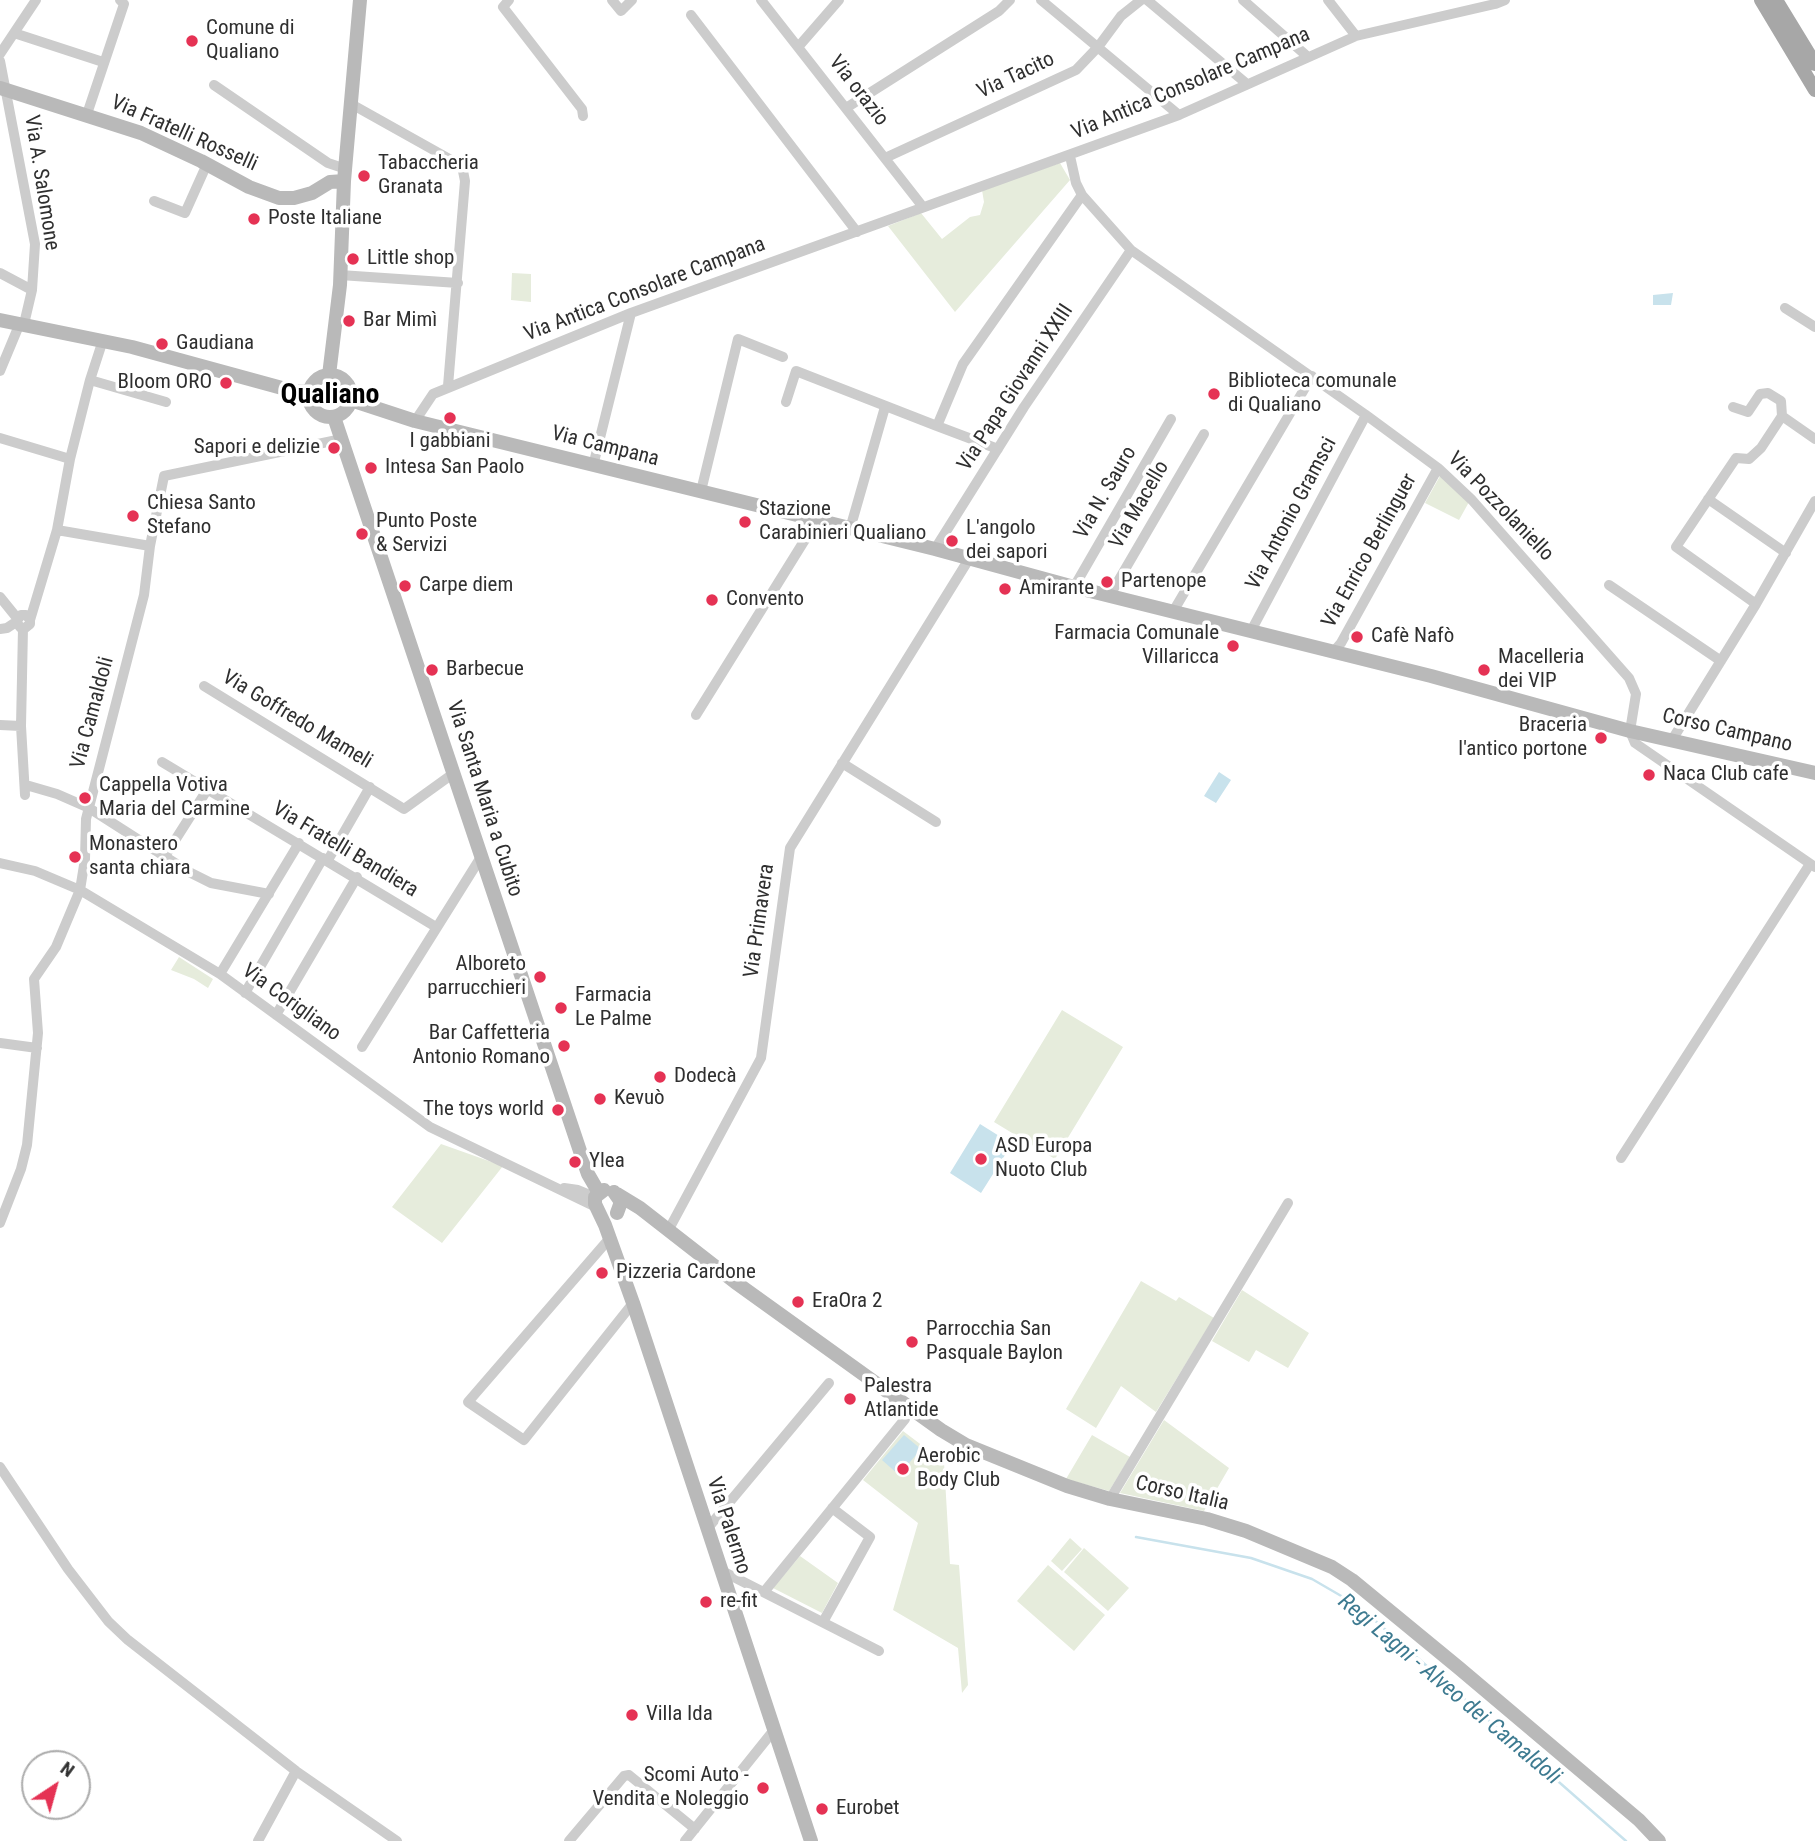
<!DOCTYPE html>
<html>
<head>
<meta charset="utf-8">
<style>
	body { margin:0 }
	#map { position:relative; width:1815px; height:1841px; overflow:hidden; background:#fff; font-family:"Roboto Condensed",sans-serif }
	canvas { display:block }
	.north { position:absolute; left:21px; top:1750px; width:70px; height:70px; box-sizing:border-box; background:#fff; border:2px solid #acacac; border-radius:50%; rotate:36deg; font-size:19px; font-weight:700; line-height:28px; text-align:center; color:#2f2f2f }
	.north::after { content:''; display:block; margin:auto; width:24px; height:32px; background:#e53254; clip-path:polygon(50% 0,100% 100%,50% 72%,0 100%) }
</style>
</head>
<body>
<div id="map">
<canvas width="1815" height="1841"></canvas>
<div class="north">N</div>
</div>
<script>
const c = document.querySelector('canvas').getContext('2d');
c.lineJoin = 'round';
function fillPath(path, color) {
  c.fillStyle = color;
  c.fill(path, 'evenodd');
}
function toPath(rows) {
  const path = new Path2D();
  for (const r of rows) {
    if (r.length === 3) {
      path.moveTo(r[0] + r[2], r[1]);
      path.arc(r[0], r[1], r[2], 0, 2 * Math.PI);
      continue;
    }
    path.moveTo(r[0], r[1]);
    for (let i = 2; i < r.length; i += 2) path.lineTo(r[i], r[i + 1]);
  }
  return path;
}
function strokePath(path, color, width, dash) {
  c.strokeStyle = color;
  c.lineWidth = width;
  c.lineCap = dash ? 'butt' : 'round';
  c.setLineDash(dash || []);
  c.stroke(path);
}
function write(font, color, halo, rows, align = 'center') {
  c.font = font + ' "Roboto Condensed",sans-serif';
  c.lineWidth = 7;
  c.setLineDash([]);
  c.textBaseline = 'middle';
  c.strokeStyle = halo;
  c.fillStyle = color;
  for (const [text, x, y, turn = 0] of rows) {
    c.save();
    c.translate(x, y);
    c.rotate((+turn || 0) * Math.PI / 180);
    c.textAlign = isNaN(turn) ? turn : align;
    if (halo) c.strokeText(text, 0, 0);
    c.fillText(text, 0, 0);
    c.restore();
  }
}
fillPath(toPath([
	[1060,163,1070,180,955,312,888,226,921,213,942,239,970,217,980,215,984,202,982,190],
	[512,273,531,274,531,302,511,300],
	[1440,476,1469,502,1459,520,1425,503],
	[179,957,213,979,208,988,194,979,171,970],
	[1062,1010,1123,1047,1055,1159,994,1122],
	[441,1144,503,1166,442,1243,392,1207],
	[1141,1281,1176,1301,1179,1297,1214,1318,1156,1412,1121,1386,1096,1428,1066,1409],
	[1242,1290,1309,1333,1288,1368,1256,1350,1249,1362,1212,1341],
	[1164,1420,1229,1468,1204,1511,1120,1493],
	[903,1431,944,1462,950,1564,959,1565,968,1685,962,1693,958,1648,893,1610,918,1523,863,1480],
	[1092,1435,1130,1457,1109,1491,1066,1479],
	[1070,1538,1082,1549,1062,1571,1051,1561],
	[1084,1548,1129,1588,1108,1611,1064,1572],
	[800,1556,838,1583,822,1613,773,1588],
	[1048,1565,1105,1615,1074,1651,1017,1601]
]), '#e6ecdc');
fillPath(toPath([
	[1673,293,1671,305,1653,305,1653,295],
	[1219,772,1231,780,1216,803,1204,796],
	[980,1124,1012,1144,981,1193,950,1173],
	[904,1435,921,1449,899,1475,882,1460]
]), '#c8e2ec');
strokePath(toPath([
	[1136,1537,1251,1558,1312,1579,1343,1597,1371,1617,1626,1841]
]), '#c8e2ec', 2.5);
strokePath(toPath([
	[509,0,503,7,582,109,583,116],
	[612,0,621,11,632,0],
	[761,0,923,207],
	[1041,0,1179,115],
	[1147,0,1247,84],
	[1243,0,1308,57],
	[1328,0,1356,36],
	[691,15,857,232],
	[14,33,103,62],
	[799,46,839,0],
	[0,54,36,0],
	[0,61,35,244,32,290,24,324],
	[214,85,328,163,346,169],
	[353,105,462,166,465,181,448,386],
	[846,108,999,11,1010,0],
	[87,114,124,4,120,0],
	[1070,156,1076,183,1082,195,1131,250,1366,415,1438,468,1472,500,1629,678,1636,694,1630,731,1635,743,1815,867],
	[885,158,1076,70,1098,47,1121,16,1141,0],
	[154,201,185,213,207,164],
	[0,273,32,290],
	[340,275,458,283],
	[1785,308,1815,327],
	[0,371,20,323],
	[90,380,103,340],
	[786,402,796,371,937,426,963,364,1082,195],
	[1733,407,1748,412,1760,394,1768,393,1781,401,1782,416,1761,448,1749,459,1736,458,1676,547,1756,604],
	[1782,416,1815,439],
	[415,421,433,394,631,313,1179,115,1356,36,1495,4,1505,0],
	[937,426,998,449],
	[0,438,70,459],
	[593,466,631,313],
	[701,491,738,339,783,357],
	[1708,499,1786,553],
	[850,529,885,407],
	[57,530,150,546],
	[935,549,1024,407,1131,250],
	[1609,585,1721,661],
	[1074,587,1171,419],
	[1110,595,1204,434],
	[0,597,17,618],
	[1174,610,1312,376],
	[30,620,57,530,70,459,90,380,166,402],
	[23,628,21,726,25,795],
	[0,629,7,628,16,622,21,615,26,615,30,620,30,624,25,628,21,628,16,622],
	[1251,631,1366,415],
	[1334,651,1341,643,1438,468],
	[204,686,404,809,454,773],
	[696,715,806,538,808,519],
	[0,725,21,726],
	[1672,740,1756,604,1815,501],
	[162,762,436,927],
	[842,763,936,822],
	[26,785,57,794,89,808,189,872,211,883,269,894],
	[165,856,207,790],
	[328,860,370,787],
	[0,863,35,871,80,890,220,974,430,1127,596,1207],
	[220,974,299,843],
	[245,993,323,858],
	[276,1015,357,877],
	[0,1043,37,1048],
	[362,1047,481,857],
	[1621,1158,1810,864],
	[564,1188,578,1190,595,1197],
	[0,1223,21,1169,27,1145,38,1033,34,979,56,947,80,890,85,859,86,819,144,595,150,546,164,476,342,439],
	[668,1231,761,1058,790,848,969,559],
	[609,1239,468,1402,524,1440,633,1303],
	[0,1467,68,1569,108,1621,128,1640,296,1771,397,1841],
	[1110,1499,1288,1203],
	[707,1529,829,1383],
	[720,1570,879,1651],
	[764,1592,905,1419],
	[823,1622,870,1537,832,1508],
	[258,1841,296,1771],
	[569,1841,624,1776,629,1775,695,1829],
	[685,1841,774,1730]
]), '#ccc', 10);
strokePath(toPath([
	[0,88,141,133,201,161,249,187,279,198,294,198,312,193,330,182,344,181],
	[0,320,132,347,293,391,309,392],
	[330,396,21],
	[329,375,340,285,344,181,360,0],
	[351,400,415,421,935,549,1074,587,1431,676,1630,731,1815,773],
	[334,417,580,1151,588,1174,599,1193],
	[604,1190,595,1197,595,1204,605,1225,633,1303,811,1841],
	[614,1192,621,1202,617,1213],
	[617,1194,640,1208,735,1282,941,1430,966,1445,1067,1486,1110,1499,1207,1519,1246,1531,1332,1567,1352,1580,1459,1668,1639,1820,1659,1841]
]), '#b9b9b9', 14);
strokePath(toPath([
	[1761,0,1815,90],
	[1776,0,1815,64]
]), '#a7a7a7', 14);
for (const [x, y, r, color] of [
	[192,41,7,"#e53254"],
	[364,176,7,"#e53254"],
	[254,219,7,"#e53254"],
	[353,259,7,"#e53254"],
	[349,321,7,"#e53254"],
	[162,344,7,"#e53254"],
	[226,383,7,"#e53254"],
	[1214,394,7,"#e53254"],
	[450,418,7,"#e53254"],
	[334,448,7,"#e53254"],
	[371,468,7,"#e53254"],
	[133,516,7,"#e53254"],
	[745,522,7,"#e53254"],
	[362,534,7,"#e53254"],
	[952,541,7,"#e53254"],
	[1107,582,7,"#e53254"],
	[405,586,7,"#e53254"],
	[1005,589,7,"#e53254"],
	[712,600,7,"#e53254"],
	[1357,637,7,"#e53254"],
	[1233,646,7,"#e53254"],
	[432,670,7,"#e53254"],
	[1484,670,7,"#e53254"],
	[1601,738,7,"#e53254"],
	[1649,775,7,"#e53254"],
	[85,798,7,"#e53254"],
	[75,857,7,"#e53254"],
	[540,977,7,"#e53254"],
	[561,1008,7,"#e53254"],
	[564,1046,7,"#e53254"],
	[660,1077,7,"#e53254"],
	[600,1099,7,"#e53254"],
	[558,1110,7,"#e53254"],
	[981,1159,7,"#e53254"],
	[575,1162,7,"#e53254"],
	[602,1273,7,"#e53254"],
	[798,1302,7,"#e53254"],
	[912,1342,7,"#e53254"],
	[850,1399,7,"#e53254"],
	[903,1469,7,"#e53254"],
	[706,1602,7,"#e53254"],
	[632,1715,7,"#e53254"],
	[763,1788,7,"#e53254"],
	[822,1809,7,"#e53254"]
]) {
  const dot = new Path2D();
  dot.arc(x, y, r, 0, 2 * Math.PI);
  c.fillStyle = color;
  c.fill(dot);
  strokePath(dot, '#fff', 2.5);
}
write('21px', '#2f2f2f', '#fff', [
	["Comune di",206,29],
	["Qualiano",206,53],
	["Tabaccheria",378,164],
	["Granata",378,188],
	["Poste Italiane",268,219],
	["Little shop",367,259],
	["Bar Mimì",363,321],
	["Gaudiana",176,344],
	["Biblioteca comunale",1228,382],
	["di Qualiano",1228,406],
	["Bloom ORO",212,383,"right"],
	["I gabbiani",450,442,"center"],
	["Sapori e delizie",320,448,"right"],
	["Intesa San Paolo",385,468],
	["Chiesa Santo",147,504],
	["Stefano",147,528],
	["Stazione",759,510],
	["Carabinieri Qualiano",759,534],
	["Punto Poste",376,522],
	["& Servizi",376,546],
	["L'angolo",966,529],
	["dei sapori",966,553],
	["Partenope",1121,582],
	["Carpe diem",419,586],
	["Amirante",1019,589],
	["Convento",726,600],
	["Farmacia Comunale",1219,634,"right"],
	["Villaricca",1219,658,"right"],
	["Cafè Nafò",1371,637],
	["Macelleria",1498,658],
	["dei VIP",1498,682],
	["Barbecue",446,670],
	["Braceria",1587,726,"right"],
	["l'antico portone",1587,750,"right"],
	["Naca Club cafe",1663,775],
	["Cappella Votiva",99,786],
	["Maria del Carmine",99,810],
	["Monastero",89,845],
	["santa chiara",89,869],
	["Alboreto",526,965,"right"],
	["parrucchieri",526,989,"right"],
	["Farmacia",575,996],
	["Le Palme",575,1020],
	["Bar Caffetteria",550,1034,"right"],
	["Antonio Romano",550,1058,"right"],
	["Dodecà",674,1077],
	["Kevuò",614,1099],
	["The toys world",544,1110,"right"],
	["ASD Europa",995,1147],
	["Nuoto Club",995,1171],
	["Ylea",589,1162],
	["Pizzeria Cardone",616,1273],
	["EraOra 2",812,1302],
	["Parrocchia San",926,1330],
	["Pasquale Baylon",926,1354],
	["Palestra",864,1387],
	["Atlantide",864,1411],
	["Aerobic",917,1457],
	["Body Club",917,1481],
	["re-fit",720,1602],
	["Villa Ida",646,1715],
	["Scomi Auto -",749,1776,"right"],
	["Vendita e Noleggio",749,1800,"right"],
	["Eurobet",836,1809]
], 'left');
write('21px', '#2f2f2f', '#fff', [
	["Via Tacito",1016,76,-25],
	["Via Antica Consolare Campana",1191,84,-23],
	["Via orazio",858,91,52],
	["Via Fratelli Rosselli",184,134,24],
	["Via A. Salomone",41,183,81],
	["Via Antica Consolare Campana",645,290,-21],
	["Via Papa Giovanni XXIII",1016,388,-57],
	["Via Campana",605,447,14],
	["Via N. Sauro",1106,493,-60],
	["Via Macello",1140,505,-60],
	["Via Pozzolaniello",1500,507,46],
	["Via Antonio Gramsci",1292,514,-62],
	["Via Enrico Berlinguer",1370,551,-61],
	["Via Camaldoli",93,713,-75],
	["Via Goffredo Mameli",297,720,31],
	["Corso Campano",1727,731,13],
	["Via Santa Maria a Cubito",484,799,72],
	["Via Fratelli Bandiera",345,850,31],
	["Via Primavera",760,921,-82],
	["Via Corigliano",291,1003,36],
	["Corso Italia",1182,1494,13],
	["Via Palermo",728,1526,72]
]);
write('italic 23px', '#3d7a90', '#fff', [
	["Regi Lagni - Alveo dei Camaldoli",1449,1690,40]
]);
write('bold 28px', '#000', '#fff', [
	["Qualiano",330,396]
]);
</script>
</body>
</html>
